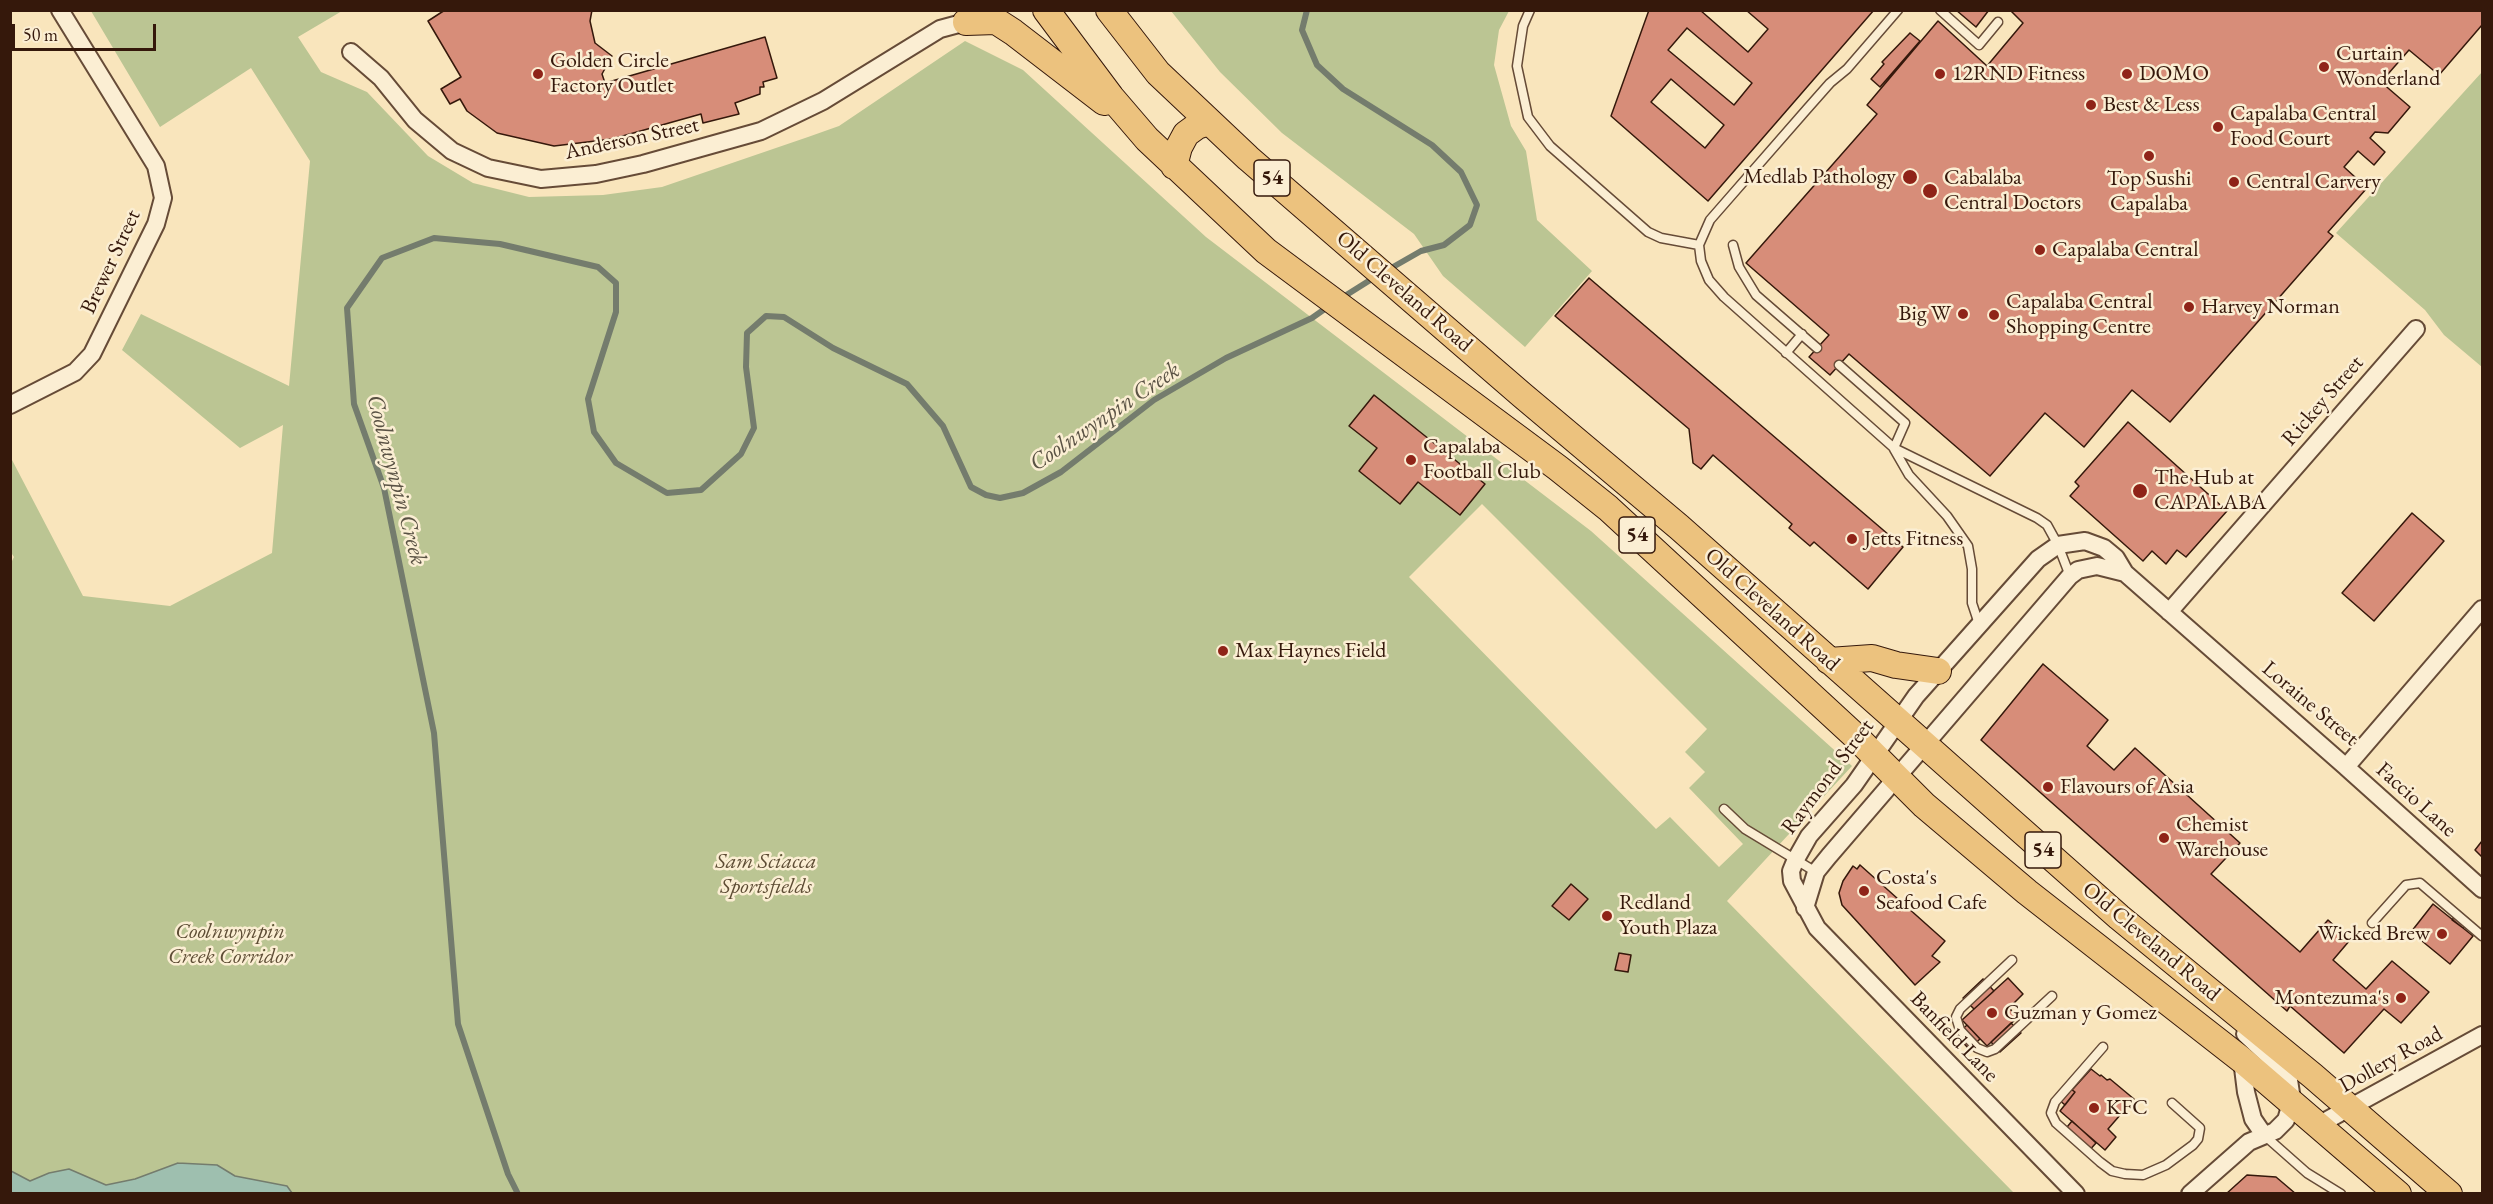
<!DOCTYPE html>
<html>
<head>
<meta charset="utf-8">
<style>
	body { margin:0 }
	#map { position:relative; width:2493px; height:1204px; overflow:hidden; background:#f9e5bc; font-family:"EB Garamond",serif }
	canvas { display:block }
	.frame { position:absolute; inset:0; border:12px solid #35180b; pointer-events:none }
	.scale { position:absolute; left:12px; top:24px; width:144px; height:27px; box-sizing:border-box; border:3px solid #35180b; border-top:0; padding-left:8px; font-size:18px; line-height:21px; white-space:nowrap; color:#35180b; -webkit-text-stroke:4px #fbeed3; paint-order:stroke }
</style>
</head>
<body>
<div id="map">
<canvas width="2493" height="1204"></canvas>
<div class="frame"></div>
<div class="scale">50 m</div>
</div>
<script>
const c = document.querySelector('canvas').getContext('2d');
c.lineJoin = 'round';
function fillPath(path, color) {
  c.fillStyle = color;
  c.fill(path, 'evenodd');
}
function toPath(rows) {
  const path = new Path2D();
  for (const r of rows) {
    path.moveTo(r[0], r[1]);
    for (let i = 2; i < r.length; i += 2) path.lineTo(r[i], r[i + 1]);
  }
  return path;
}
function strokePath(path, color, width, dash) {
  c.strokeStyle = color;
  c.lineWidth = width;
  c.lineCap = dash ? 'butt' : 'round';
  c.setLineDash(dash || []);
  c.stroke(path);
}
function write(font, color, halo, rows, align = 'center') {
  c.font = font + ' "EB Garamond",serif';
  c.lineWidth = 5;
  c.setLineDash([]);
  c.textBaseline = 'middle';
  c.strokeStyle = halo;
  c.fillStyle = color;
  for (const [text, x, y, turn = 0] of rows) {
    c.save();
    c.translate(x, y);
    c.rotate((+turn || 0) * Math.PI / 180);
    c.textAlign = isNaN(turn) ? turn : align;
    if (halo) c.strokeText(text, 0, 0);
    c.fillText(text, 0, 0);
    c.restore();
  }
}
fillPath(toPath([
	[91,11,342,11,298,37,321,72,367,92,428,156,473,183,529,197,603,195,662,187,808,137,839,126,965,41,1023,70,1206,237,1591,531,1852,766,1727,901,2014,1193,292,1194,287,1186,235,1176,217,1165,178,1163,135,1179,106,1185,90,1179,49,1173,30,1181,10,1171,10,565,14,557,10,551,11,458,83,596,170,606,272,553,283,425,240,448,122,350,141,314,289,386,310,161,251,68,160,127],
	[1374,395,1485,484,1460,515,1418,482,1400,504,1359,471,1377,448,1349,426],
	[1482,504,1707,729,1685,752,1705,772,1689,788,1743,844,1719,867,1670,817,1656,829,1409,577],
	[1171,11,1509,11,1499,30,1494,65,1511,126,1526,151,1537,220,1592,271,1525,347,1443,276,1414,234,1282,133,1220,72],
	[2482,72,2482,367,2444,335,2425,310,2336,233]
]), '#bbc593');
const water = toPath([
	[178,1163,217,1165,235,1176,287,1186,292,1193,11,1193,11,1171,30,1181,49,1173,69,1169,106,1185,135,1179,178,1163]
]);
fillPath(water, '#9ebfaf');
strokePath(water, '#747c6d', 1.5);
strokePath(toPath([
	[1307,10,1302,30,1317,65,1343,89,1432,145,1461,172,1477,205,1470,225,1444,245,1421,251,1386,271],
	[1340,299,1375,277],
	[518,1194,508,1174,458,1024,434,733,384,488,354,404,347,308,382,258,434,238,500,244,598,267,616,283,616,312,588,399,594,432,616,463,667,493,701,490,741,454,754,428,746,367,747,333,766,316,784,317,833,348,907,384,943,426,971,487,986,495,1000,498,1023,493,1061,472,1154,400,1226,358,1312,318,1329,306]
]), '#747c6d', 6);
const building = toPath([
	[445,10,592,10,590,21,595,43,612,56,602,74,605,83,765,37,777,78,763,82,764,87,760,87,760,94,735,103,739,114,703,123,701,114,612,139,554,146,497,133,467,111,460,99,450,104,441,89,461,77,428,21,445,10],
	[1649,10,1874,10,1708,201,1611,116,1649,10],
	[1700,10,1746,10,1768,29,1748,52,1700,10],
	[1956,10,1989,10,1976,27,1956,10],
	[2010,10,2482,10,2482,25,2439,75,2409,50,2381,82,2410,107,2388,133,2375,132,2370,138,2385,152,2374,165,2358,151,2344,167,2367,188,2328,232,2333,236,2170,422,2132,390,2084,447,2045,413,1990,476,1849,354,1830,375,1809,357,1829,335,1746,263,1877,114,1867,105,1938,21,1987,66,2023,23,2010,10],
	[1687,28,1752,83,1734,105,1668,50,1687,28],
	[1910,33,1920,41,1880,87,1871,79,1884,64,1882,62,1910,33],
	[1671,79,1724,125,1705,148,1651,102,1671,79],
	[1589,278,1903,547,1868,589,1814,542,1810,546,1789,528,1792,524,1713,455,1701,469,1693,463,1689,429,1555,316,1589,278],
	[1374,395,1485,484,1460,515,1418,482,1400,504,1359,471,1377,448,1349,426,1374,395],
	[2128,422,2227,511,2186,557,2177,550,2166,564,2152,551,2143,561,2070,496,2079,486,2075,482,2128,422],
	[2412,513,2444,541,2374,621,2342,593,2412,513],
	[2043,664,2108,720,2087,746,2114,770,2135,748,2240,843,2211,874,2300,952,2328,920,2350,940,2333,960,2366,989,2392,961,2429,992,2401,1023,2384,1009,2344,1053,2290,1006,2287,1011,1981,740,2043,664],
	[2482,841,2482,857,2475,850,2482,841],
	[1860,865,1945,941,1932,956,1940,962,1915,985,1842,905,1839,893,1843,881,1853,866,1857,869,1860,865],
	[1571,884,1588,899,1569,920,1552,906,1571,884],
	[2433,904,2473,936,2450,964,2411,932,2433,904],
	[2459,911,2470,920,2463,928,2452,920,2459,911],
	[1619,953,1631,955,1628,972,1615,970,1619,953],
	[2008,978,2023,994,2009,1008,2018,1017,1987,1046,1962,1020,2008,978],
	[1983,979,1994,991,1974,1009,1963,998,1983,979],
	[2011,1023,2021,1033,2000,1052,1991,1042,2011,1023],
	[1967,1025,1980,1039,1969,1049,1956,1035,1967,1025],
	[2091,1069,2100,1076,2101,1075,2107,1080,2110,1079,2134,1099,2108,1129,2116,1137,2105,1150,2060,1111,2075,1092,2072,1090,2091,1069],
	[2067,1086,2075,1092,2065,1105,2057,1098,2067,1086],
	[2072,1121,2096,1143,2087,1153,2063,1132,2072,1121],
	[2247,1175,2276,1177,2296,1194,2226,1194,2247,1175]
]);
fillPath(building, '#d78d79');
strokePath(building, '#35180b', 1.5);
const lane = toPath([
	[1530,10,1523,26,1517,66,1528,117,1550,146,1648,232,1661,238,1699,245],
	[1898,10,1847,69,1830,83,1807,109,1710,220,1699,245,1701,261,1709,280,1724,297,1894,448,2037,518,2047,525,2058,545,2070,576],
	[1940,10,1979,45,1998,22],
	[1733,245,1739,267,1756,295,1817,348],
	[1786,353,1802,334],
	[1839,365,1905,423,1894,448],
	[1894,449,1909,475,1947,516,1968,546,1972,569,1972,603,1979,624],
	[1724,809,1745,829,1816,872],
	[2372,923,2406,885,2420,883,2482,936],
	[2012,960,1960,1009,1956,1017,1960,1030,1977,1048,1987,1052,1995,1049,2052,996],
	[2103,1047,2055,1102,2051,1113,2056,1123,2100,1162,2112,1171,2125,1174,2143,1175,2166,1165,2193,1145,2198,1139,2200,1128,2172,1103],
	[2264,1135,2307,1173,2341,1194]
]);
const street = toPath([
	[351,52,381,78,415,120,452,151,488,168,541,179,596,174,643,164,761,131,823,101,940,29,966,22,973,17],
	[10,405,75,372,92,354,156,224,163,198,156,166,60,10],
	[2169,612,2416,329],
	[2346,767,2482,889],
	[1805,908,1816,872,1829,856,2070,576,2078,570,2097,566,2125,573],
	[2242,1060,2246,1092,2253,1119,2264,1135],
	[2320,1124,2482,1035],
	[2076,1194,1817,928,1792,881,1791,871,1796,859,1809,836,1854,785,1916,696,2038,559,2058,545,2085,541,2104,548,2116,558,2125,573,2346,767,2482,609],
	[2190,1194,2249,1142,2275,1131,2286,1120,2292,1100,2289,1080,2281,1068,2245,1034]
]);
const primary = toPath([
	[1046,10,1111,97,1147,139,1266,251,1558,468,1608,508,1854,735,1924,805,2027,892,2242,1060,2398,1194],
	[1109,10,1158,73,1248,158,1522,395,1679,527,2119,917,2313,1076,2449,1194],
	[966,22,996,21,1013,32,1104,102],
	[1174,166,1179,147,1186,134,1197,126,1209,122],
	[1829,661,1872,658,1896,665,1938,671]
]);
strokePath(lane, '#664b37', 11);
strokePath(street, '#664b37', 20);
strokePath(primary, '#35180b', 28);
strokePath(lane, '#fbeed3', 8);
strokePath(street, '#fbeed3', 16);
strokePath(primary, '#ecc27e', 26);
for (const [x, y, r, color] of [
	[2324,67,6,"#8f2418"],
	[538,74,6,"#8f2418"],
	[1940,74,6,"#8f2418"],
	[2127,74,6,"#8f2418"],
	[2091,105,6,"#8f2418"],
	[2218,127,6,"#8f2418"],
	[2149,156,6,"#8f2418"],
	[1910,177,8,"#8f2418"],
	[2234,182,6,"#8f2418"],
	[1930,191,8,"#8f2418"],
	[2040,250,6,"#8f2418"],
	[2189,307,6,"#8f2418"],
	[1963,314,6,"#8f2418"],
	[1994,315,6,"#8f2418"],
	[1411,460,6,"#8f2418"],
	[2140,491,8,"#8f2418"],
	[1852,539,6,"#8f2418"],
	[1223,651,6,"#8f2418"],
	[2048,787,6,"#8f2418"],
	[2164,838,6,"#8f2418"],
	[1864,891,6,"#8f2418"],
	[1607,916,6,"#8f2418"],
	[2442,934,6,"#8f2418"],
	[2401,998,6,"#8f2418"],
	[1992,1013,6,"#8f2418"],
	[2094,1108,6,"#8f2418"]
]) {
  const dot = new Path2D();
  dot.arc(x, y, r, 0, 2 * Math.PI);
  c.fillStyle = color;
  c.fill(dot);
  strokePath(dot, '#fbeed3', 2);
}
for (const [x, y, w] of [
	[1272,178,36],
	[1637,535,36],
	[2043,850,36]
]) {
  const box = new Path2D();
  box.roundRect(x - w / 2, y - 18, w, 36, 4.5);
  c.fillStyle = '#fbeed3';
  c.fill(box);
  strokePath(box, '#35180b', 1.5);
}
write('bold 21px', '#35180b', null, [
	["54",1272,178],
	["54",1637,535],
	["54",2043,850]
]);
write('22px', '#35180b', '#fbeed3', [
	["Curtain",2336,54],
	["Wonderland",2336,79],
	["Golden Circle",550,61],
	["Factory Outlet",550,86],
	["12RND Fitness",1952,74],
	["DOMO",2139,74],
	["Best & Less",2103,105],
	["Capalaba Central",2230,114],
	["Food Court",2230,139],
	["Medlab Pathology",1896,177,"right"],
	["Cabalaba",1944,178],
	["Central Doctors",1944,203],
	["Top Sushi",2149,179,"center"],
	["Capalaba",2149,204,"center"],
	["Central Carvery",2246,182],
	["Capalaba Central",2052,250],
	["Capalaba Central",2006,302],
	["Shopping Centre",2006,327],
	["Harvey Norman",2201,307],
	["Big W",1951,314,"right"],
	["Capalaba",1423,447],
	["Football Club",1423,472],
	["The Hub at",2154,478],
	["CAPALABA",2154,503],
	["Jetts Fitness",1864,539],
	["Max Haynes Field",1235,651],
	["Flavours of Asia",2060,787],
	["Chemist",2176,825],
	["Warehouse",2176,850],
	["Costa's",1876,878],
	["Seafood Cafe",1876,903],
	["Redland",1619,903],
	["Youth Plaza",1619,928],
	["Wicked Brew",2430,934,"right"],
	["Montezuma's",2389,998,"right"],
	["Guzman y Gomez",2004,1013],
	["KFC",2106,1108]
], 'left');
write('22px', '#35180b', '#fbeed3', [
	["Anderson Street",632,139,-12],
	["Brewer Street",111,262,-65],
	["Old Cleveland Road",1404,292,41],
	["Rickey Street",2323,401,-49],
	["Old Cleveland Road",1772,610,42],
	["Loraine Street",2310,704,40],
	["Raymond Street",1828,777,-53],
	["Faccio Lane",2416,800,42],
	["Old Cleveland Road",2151,942,40],
	["Banfield Lane",1954,1037,46],
	["Dollery Road",2391,1060,-29]
]);
write('italic 22px', '#5d4c34', '#fbeed3', [
	["Sam Sciacca",766,862],
	["Sportsfields",766,887],
	["Coolnwynpin",230,932],
	["Creek Corridor",230,957]
]);
write('italic 24px', '#5a5244', '#fbeed3', [
	["Coolnwynpin Creek",1105,417,-34],
	["Coolnwynpin Creek",396,480,75]
]);
</script>
</body>
</html>
